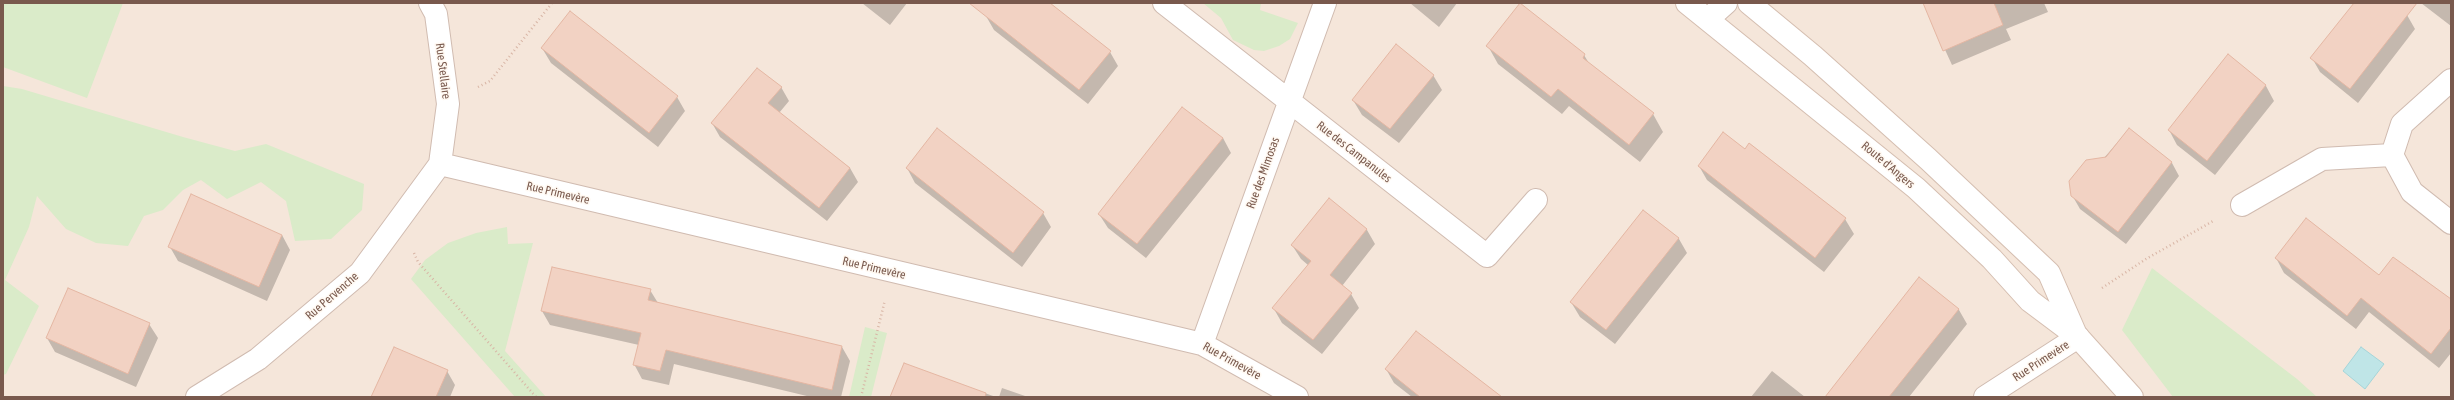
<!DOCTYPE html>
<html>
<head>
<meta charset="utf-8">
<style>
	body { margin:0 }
	#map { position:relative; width:2454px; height:400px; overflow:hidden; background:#fdf5eb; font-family:"Asap Condensed",sans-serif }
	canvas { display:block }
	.frame { position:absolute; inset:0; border:4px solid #79594d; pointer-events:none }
</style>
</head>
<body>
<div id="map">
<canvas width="2454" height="400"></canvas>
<div class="frame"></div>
</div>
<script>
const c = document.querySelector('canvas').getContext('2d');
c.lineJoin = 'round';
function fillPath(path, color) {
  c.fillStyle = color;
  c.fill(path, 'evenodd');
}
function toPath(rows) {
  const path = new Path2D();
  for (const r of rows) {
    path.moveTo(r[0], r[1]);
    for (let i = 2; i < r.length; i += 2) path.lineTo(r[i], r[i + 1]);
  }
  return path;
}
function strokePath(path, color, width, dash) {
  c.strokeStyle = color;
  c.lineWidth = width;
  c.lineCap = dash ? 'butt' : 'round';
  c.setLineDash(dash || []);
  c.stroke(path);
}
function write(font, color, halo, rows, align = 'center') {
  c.font = font + ' "Asap Condensed",sans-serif';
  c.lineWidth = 3;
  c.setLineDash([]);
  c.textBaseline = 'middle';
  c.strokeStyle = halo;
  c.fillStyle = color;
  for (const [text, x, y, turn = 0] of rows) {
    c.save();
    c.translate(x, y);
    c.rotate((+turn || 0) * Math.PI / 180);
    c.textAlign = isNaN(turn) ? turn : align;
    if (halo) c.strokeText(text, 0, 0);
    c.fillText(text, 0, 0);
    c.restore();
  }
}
fillPath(toPath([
	[3,3,2451,3,2451,397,3,397]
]), '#f5e6da');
fillPath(toPath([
	[3,3,123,3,87,98,3,67],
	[1203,3,1261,3,1260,10,1298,23,1290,39,1279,46,1264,51,1254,50,1233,40,1221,18],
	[3,86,22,89,183,137,235,151,266,144,364,184,362,210,331,239,295,241,286,201,261,182,227,199,201,180,183,190,163,210,144,216,128,246,96,243,66,229,37,196,29,227,5,280,39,306,6,374,3,375],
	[507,227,508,244,533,243,505,351,546,397,515,397,411,279,425,260,448,243,476,233],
	[2152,268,2297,379,2317,397,2173,397,2122,330],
	[865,327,887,333,871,397,849,397]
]), '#daebc9');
const water = toPath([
	[2361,347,2384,364,2365,389,2343,371,2361,347]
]);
fillPath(water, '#bfe5e7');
strokePath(water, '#a5d5d9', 1);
fillPath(toPath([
	[862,3,907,3,890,25],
	[996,3,1049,3,1110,52,1118,66,1088,104,994,30,986,16],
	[1410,3,1457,3,1439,27],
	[1932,3,2044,3,2048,12,2006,29,2011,40,1952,65,1925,6],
	[2355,3,2391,3,2407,15,2415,29,2358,103,2320,72,2312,58],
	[2421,3,2451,3,2451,26],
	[1488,46,1584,55,1590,65,1653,114,1663,132,1640,162,1569,106,1562,114,1498,64],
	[542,48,677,97,685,111,658,147,551,63],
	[2228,56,2266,86,2274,101,2215,175,2177,145,2169,130],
	[1433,75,1442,90,1399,143,1362,115,1353,100],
	[781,87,789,101,779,113,850,168,858,182,827,221,720,137,712,123],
	[2129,129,2172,163,2179,176,2126,244,2080,209,2072,195],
	[1223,138,1231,153,1146,258,1108,228,1099,214],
	[1750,144,1845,219,1854,234,1824,272,1707,180,1699,166,1745,151],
	[907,168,1043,213,1051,227,1022,267,915,183],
	[1329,200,1367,230,1375,244,1342,286,1351,294,1359,308,1322,354,1282,323,1274,309,1308,265,1301,259,1292,245],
	[1644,211,1679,239,1687,253,1615,344,1580,317,1571,302],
	[282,235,290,250,267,301,178,261,170,247],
	[2276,258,2379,276,2412,270,2451,300,2451,353,2439,368,2369,312,2356,329,2284,273],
	[1919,279,1959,310,1967,324,1909,397,1868,397],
	[650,290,658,303,842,347,850,361,841,397,811,397,674,364,669,385,642,379,634,364,639,345,550,325,542,311],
	[149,324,158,338,136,387,55,352,47,338],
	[904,365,996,397,891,397],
	[1386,369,1500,397,1412,397,1394,383],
	[447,371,455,385,450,397,373,397],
	[1772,371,1805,397,1751,397],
	[1002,388,1028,397,999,397]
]), '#0003');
const building = toPath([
	[969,3,1050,3,1111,51,1079,90,969,3],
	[1520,3,1585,54,1583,58,1654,113,1629,145,1558,89,1551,97,1486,46,1520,3],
	[1923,3,1994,3,2003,25,1943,51,1923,3],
	[2354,3,2417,3,2350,89,2310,58,2354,3],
	[570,11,678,96,649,133,541,48,570,11],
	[1396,44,1434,75,1390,129,1352,100,1396,44],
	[2228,54,2266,85,2207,161,2168,130,2228,54],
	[757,68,782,87,768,103,850,168,819,208,711,123,757,68],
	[1182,107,1223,138,1137,244,1098,214,1182,107],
	[937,128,1044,212,1013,253,906,168,937,128],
	[2129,128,2172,162,2118,232,2071,196,2069,181,2086,160,2106,157,2129,128],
	[1723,132,1745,149,1749,143,1846,218,1815,258,1698,166,1723,132],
	[191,194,282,235,259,287,168,247,191,194],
	[1329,198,1367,229,1330,275,1352,293,1313,340,1272,308,1311,261,1291,245,1329,198],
	[1643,210,1679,238,1606,330,1570,302,1643,210],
	[2306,218,2379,275,2393,257,2451,299,2451,328,2431,354,2361,298,2347,316,2275,258,2306,218],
	[552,267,651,289,648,300,842,346,832,390,666,350,660,371,633,365,641,333,541,311,552,267],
	[1919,277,1959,309,1889,397,1825,397,1919,277],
	[68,288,150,323,128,374,46,338,68,288],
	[1416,331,1502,397,1420,397,1385,369,1416,331],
	[394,347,448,370,436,397,371,397,394,347],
	[904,363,986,393,985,397,890,397,904,363]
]);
fillPath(building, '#f2d2c3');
strokePath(building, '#e5b7a3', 1);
const street = toPath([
	[1164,3,1487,256,1536,200],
	[1708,19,1726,3],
	[2451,80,2402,124,2392,155,2412,192,2451,223],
	[440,164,1202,344,1297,397],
	[2242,205,2322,159,2392,155],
	[1202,344,1325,3],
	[197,397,258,359,360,273,440,164,448,104,436,14,430,3],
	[1985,397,2078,337]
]);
const secondary = toPath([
	[1687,3,1916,188,1992,259,2030,301,2078,337,2132,397],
	[1749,3,1813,56,1928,159,2049,273,2076,335]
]);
strokePath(street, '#d0bbb0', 24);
strokePath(secondary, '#d5beb0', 24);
strokePath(toPath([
	[478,87,490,81,552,3],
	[414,253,418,262,536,397],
	[2102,288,2146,259,2215,220],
	[861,397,885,300]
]), '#d8b5a5', 2.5, [1, 3]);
strokePath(street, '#fff', 22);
strokePath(secondary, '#fff', 22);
write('12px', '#79594d', '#fff9f2', [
	["Rue Stellaire",443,71,83],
	["Rue des Campanules",1354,152,38],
	["Route d'Angers",1888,165,40],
	["Rue des Mimosas",1263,173,-70],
	["Rue Primevère",558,193,13],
	["Rue Primevère",874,268,13],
	["Rue Pervenche",332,296,-41],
	["Rue Primevère",1232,361,29],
	["Rue Primevère",2041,361,-33]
]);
</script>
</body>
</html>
